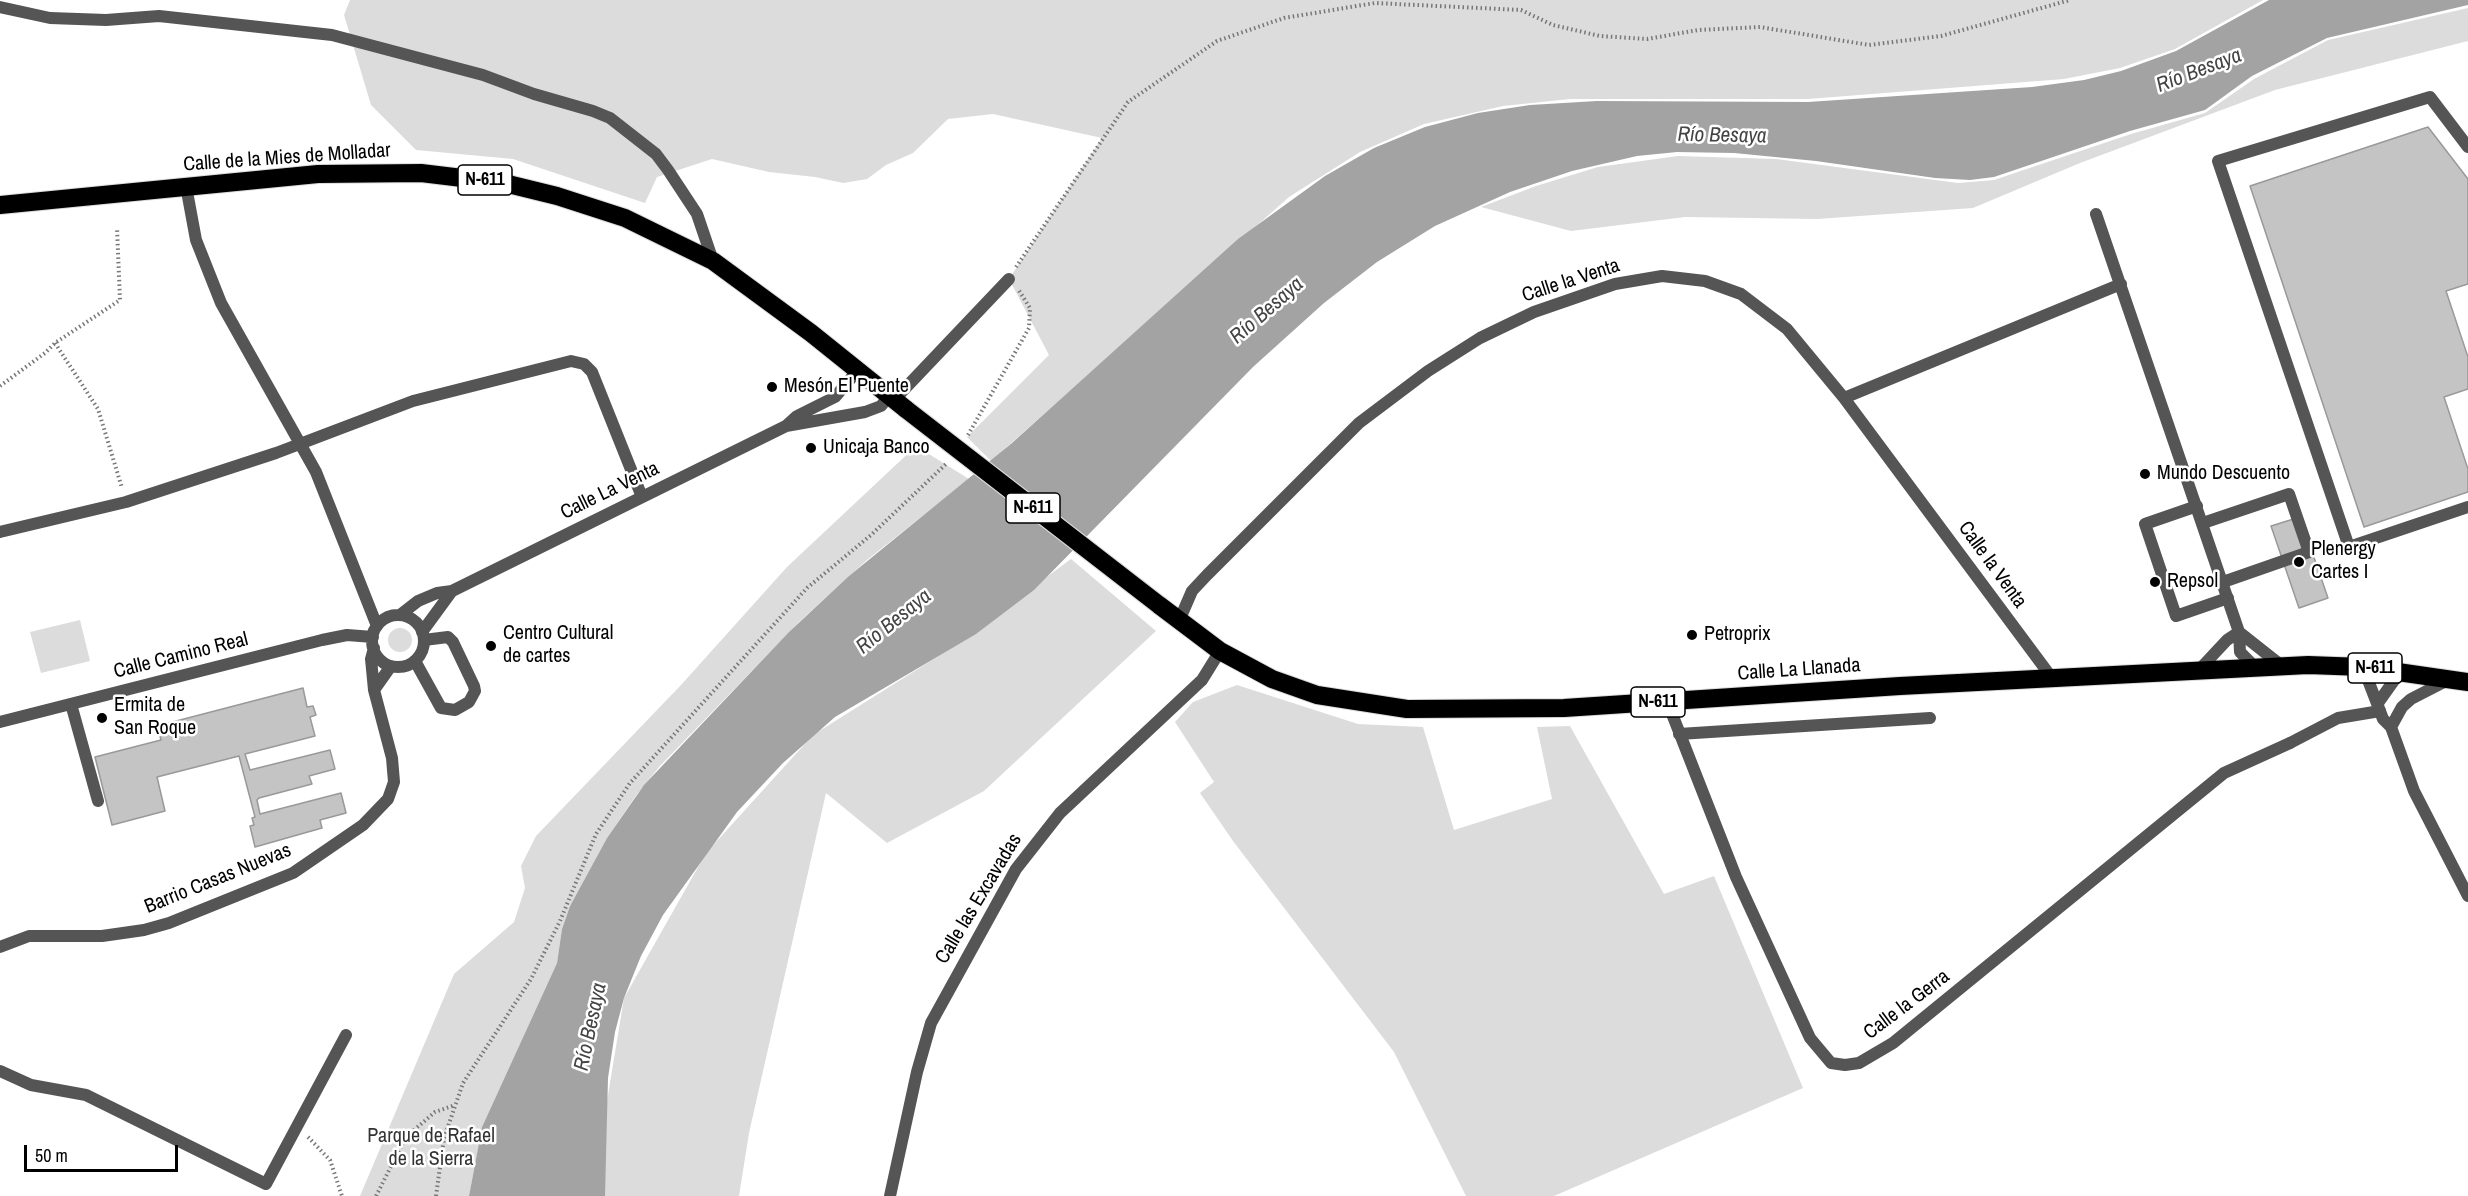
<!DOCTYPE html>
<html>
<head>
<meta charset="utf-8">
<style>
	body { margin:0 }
	#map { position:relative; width:2468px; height:1196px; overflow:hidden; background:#fff; font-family:"Archivo Narrow",sans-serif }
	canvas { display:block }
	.scale { position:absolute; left:24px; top:1145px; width:154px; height:27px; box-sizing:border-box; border:3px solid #000; border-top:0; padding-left:8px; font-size:18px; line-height:21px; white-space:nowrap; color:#000; -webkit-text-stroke:4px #fff; paint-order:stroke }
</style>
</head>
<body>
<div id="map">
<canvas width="2468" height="1196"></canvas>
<div class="scale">50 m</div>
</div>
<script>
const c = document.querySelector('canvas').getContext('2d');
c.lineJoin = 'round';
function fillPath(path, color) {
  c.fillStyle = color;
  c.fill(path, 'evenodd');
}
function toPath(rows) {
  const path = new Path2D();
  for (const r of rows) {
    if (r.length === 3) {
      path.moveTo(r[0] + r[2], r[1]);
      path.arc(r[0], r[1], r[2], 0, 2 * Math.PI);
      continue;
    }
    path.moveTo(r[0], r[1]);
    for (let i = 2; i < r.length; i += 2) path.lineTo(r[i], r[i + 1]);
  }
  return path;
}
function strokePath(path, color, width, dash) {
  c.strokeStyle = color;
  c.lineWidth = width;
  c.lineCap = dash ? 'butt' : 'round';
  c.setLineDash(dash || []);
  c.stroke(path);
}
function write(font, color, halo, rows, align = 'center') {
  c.font = font + ' "Archivo Narrow",sans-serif';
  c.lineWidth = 5;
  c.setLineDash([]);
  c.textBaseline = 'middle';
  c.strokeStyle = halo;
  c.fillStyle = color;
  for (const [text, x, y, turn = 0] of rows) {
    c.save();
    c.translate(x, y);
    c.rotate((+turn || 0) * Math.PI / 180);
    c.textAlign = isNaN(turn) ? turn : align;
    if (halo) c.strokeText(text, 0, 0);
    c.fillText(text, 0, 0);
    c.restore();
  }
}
fillPath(toPath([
	[350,0,2263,0,2175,49,2120,68,2064,79,1808,99,1570,99,1503,106,1424,124,1360,152,1289,197,991,461,967,437,1049,355,1009,279,1102,138,993,114,948,119,913,153,886,165,867,179,843,183,815,177,769,172,712,159,657,177,645,203,513,159,416,150,371,105,344,15],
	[2468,8,2468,41,2275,90,2080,163,1973,208,1817,219,1685,217,1571,231,1481,207,1536,186,1598,167,1678,156,1776,159,1958,183,1994,180,2131,134,2205,113,2254,79,2328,40],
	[916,446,969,479,867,560,799,622,660,766,637,794,607,838,570,906,562,929,557,963,482,1127,469,1196,360,1196,454,974,514,922,525,888,521,866,536,836,681,685,787,567],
	[1071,559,1156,631,984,791,887,843,826,793,749,1133,739,1196,604,1196,607,1101,624,998,706,853,813,735,948,650],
	[80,620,90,661,41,673,30,632],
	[400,640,12],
	[1237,685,1358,724,1423,727,1454,830,1552,799,1537,727,1570,726,1664,894,1714,876,1803,1088,1554,1196,1466,1196,1394,1052,1233,841,1200,793,1214,782,1175,722,1193,702]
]), '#dcdcdc');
fillPath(toPath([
	[2269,0,2468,0,2468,5,2327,38,2252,76,2205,110,2130,131,1994,177,1970,180,1935,178,1816,161,1734,153,1677,152,1637,156,1572,171,1510,192,1435,226,1377,262,1324,303,1253,367,1034,590,976,634,835,717,783,763,737,812,663,915,641,956,624,998,615,1032,608,1078,605,1196,469,1196,482,1127,557,963,562,929,570,906,607,838,644,785,789,632,849,576,1012,443,1238,239,1325,176,1374,148,1425,127,1478,113,1530,105,1597,101,1808,102,2032,87,2084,80,2121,71,2176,51]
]), '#a3a3a3');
const building = toPath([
	[2428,127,2468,179,2468,284,2446,291,2468,357,2468,389,2444,397,2468,469,2468,492,2364,527,2250,186,2428,127],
	[2300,517,2328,598,2299,608,2271,526,2300,517],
	[303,688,307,707,313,706,316,715,310,717,315,736,245,754,250,770,330,750,335,769,309,776,312,784,259,798,257,800,260,814,341,793,346,813,320,820,322,828,255,847,250,826,254,825,252,818,255,817,239,756,157,777,165,811,112,825,95,757,161,740,157,726,303,688]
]);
fillPath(building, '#c4c4c4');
strokePath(building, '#999', 1.5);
const highway = toPath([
	[0,205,318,174,421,173,504,183,557,196,625,218,713,261,811,333,907,410],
	[1159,605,1220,651,1272,679,1317,695,1407,709,1564,708,1900,686,2308,665,2363,667,2468,682]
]);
strokePath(highway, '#dbdbdb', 20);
strokePath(toPath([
	[1016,267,1128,102,1217,41,1284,18,1375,3,1521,10,1553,25,1600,36,1647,39,1698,30,1760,27,1869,45,1941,36,2070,0],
	[55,343,98,409,122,488],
	[0,386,45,353,55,343,120,300,117,228],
	[968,435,1029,328,1030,308,1018,289],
	[308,1137,330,1160,342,1196],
	[376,1196,406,1137,435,1112,455,1105],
	[436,1196,444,1138,463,1083,531,979,560,921,596,834,630,783,807,588,871,535,947,463]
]), '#777', 4, [1.5, 3]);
strokePath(toPath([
	[2468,147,2430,97,2218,161,2349,547,2468,507],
	[2197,506,2145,524,2176,616,2228,598],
	[2203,523,2289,494,2309,552,2223,582],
	[415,661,441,708,455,710,469,702,475,691,474,686,453,642,448,637,424,640],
	[1679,734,1930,718],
	[2290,743,2338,718,2380,711]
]), '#555', 12);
strokePath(toPath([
	[0,7,50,18,106,20,159,16,332,35,483,75,534,94,593,111,610,118,656,154,668,170,697,214,713,261],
	[186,186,196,240,221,303,316,472,377,626],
	[2096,214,2239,632,2240,652,2255,667],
	[1844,398,2121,284],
	[894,400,1009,279],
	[786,426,865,412,881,406,889,396],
	[0,532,126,502,276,453,413,401,571,361,584,364,592,372,642,497],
	[400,615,418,601,437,593,452,591,786,426,797,416,835,397,858,370],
	[398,641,26],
	[1179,621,1192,591,1207,575,1359,423,1428,371,1480,338,1534,312,1615,284,1662,276,1705,281,1741,294,1787,329,1844,398,2052,678],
	[422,632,452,591],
	[2239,632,2282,666],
	[2363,667,2383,719,2391,727],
	[2198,671,2227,640,2239,632],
	[2448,680,2411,699,2402,707,2391,727,2414,791,2468,896],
	[374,690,391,666],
	[1667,701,1736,877,1810,1038,1831,1063,1845,1065,1859,1063,1893,1043,2224,773,2290,743],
	[2378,703,2400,672],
	[71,704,98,801],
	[0,722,322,640,347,635,373,637],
	[0,947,29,936,102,936,144,930,169,923,293,873,363,825,388,799,394,782,392,758,374,690,371,659,374,648],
	[0,1071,31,1085,86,1095,266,1184,346,1035],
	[890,1196,917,1072,931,1023,1016,869,1060,813,1202,680,1220,651]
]), '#555', 12);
strokePath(highway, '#000', 18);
const highwayBridge = toPath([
	[907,410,1159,605]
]);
strokePath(highwayBridge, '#dbdbdb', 20, []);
strokePath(highwayBridge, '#000', 18);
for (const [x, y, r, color] of [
	[772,387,6,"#000"],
	[811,448,6,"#000"],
	[2145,474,6,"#000"],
	[2299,562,6,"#000"],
	[2155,582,6,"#000"],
	[1692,635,6,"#000"],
	[491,646,6,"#000"],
	[102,718,6,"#000"]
]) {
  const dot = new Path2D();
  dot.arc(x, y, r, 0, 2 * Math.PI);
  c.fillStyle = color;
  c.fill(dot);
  strokePath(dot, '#fff', 2);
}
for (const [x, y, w] of [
	[485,180,54],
	[1033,508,54],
	[2375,668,54],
	[1658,702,54]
]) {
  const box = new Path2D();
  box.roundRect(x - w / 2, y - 15, w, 30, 4.5);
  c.fillStyle = '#fff';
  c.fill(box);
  strokePath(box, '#000', 1.5);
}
write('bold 18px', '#000', null, [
	["N-611",485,180],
	["N-611",1033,508],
	["N-611",2375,668],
	["N-611",1658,702]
]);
write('20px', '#000', '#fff', [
	["Calle de la Mies de Molladar",287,158,-4],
	["Calle la Venta",1571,281,-18],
	["Calle La Venta",610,491,-26],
	["Calle la Venta",1992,565,54],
	["Calle Camino Real",181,656,-14],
	["Calle La Llanada",1799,670,-4],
	["Barrio Casas Nuevas",218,879,-22],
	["Calle las Excavadas",979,899,-59],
	["Calle la Gerra",1907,1005,-37]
]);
write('20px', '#000', '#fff', [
	["Mesón El Puente",784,387],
	["Unicaja Banco",823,448],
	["Mundo Descuento",2157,474],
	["Plenergy",2311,550],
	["Cartes I",2311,573],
	["Repsol",2167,582],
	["Centro Cultural",503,634],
	["de cartes",503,657],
	["Petroprix",1704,635],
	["Ermita de",114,706],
	["San Roque",114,729]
], 'left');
write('20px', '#333', '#fff', [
	["Parque de Rafael",431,1137],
	["de la Sierra",431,1160]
]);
write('italic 21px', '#444', '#fff', [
	["Río Besaya",2199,71,-21],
	["Río Besaya",1722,136,1],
	["Río Besaya",1267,311,-41],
	["Río Besaya",894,622,-39],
	["Río Besaya",591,1027,-78]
]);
</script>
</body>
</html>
